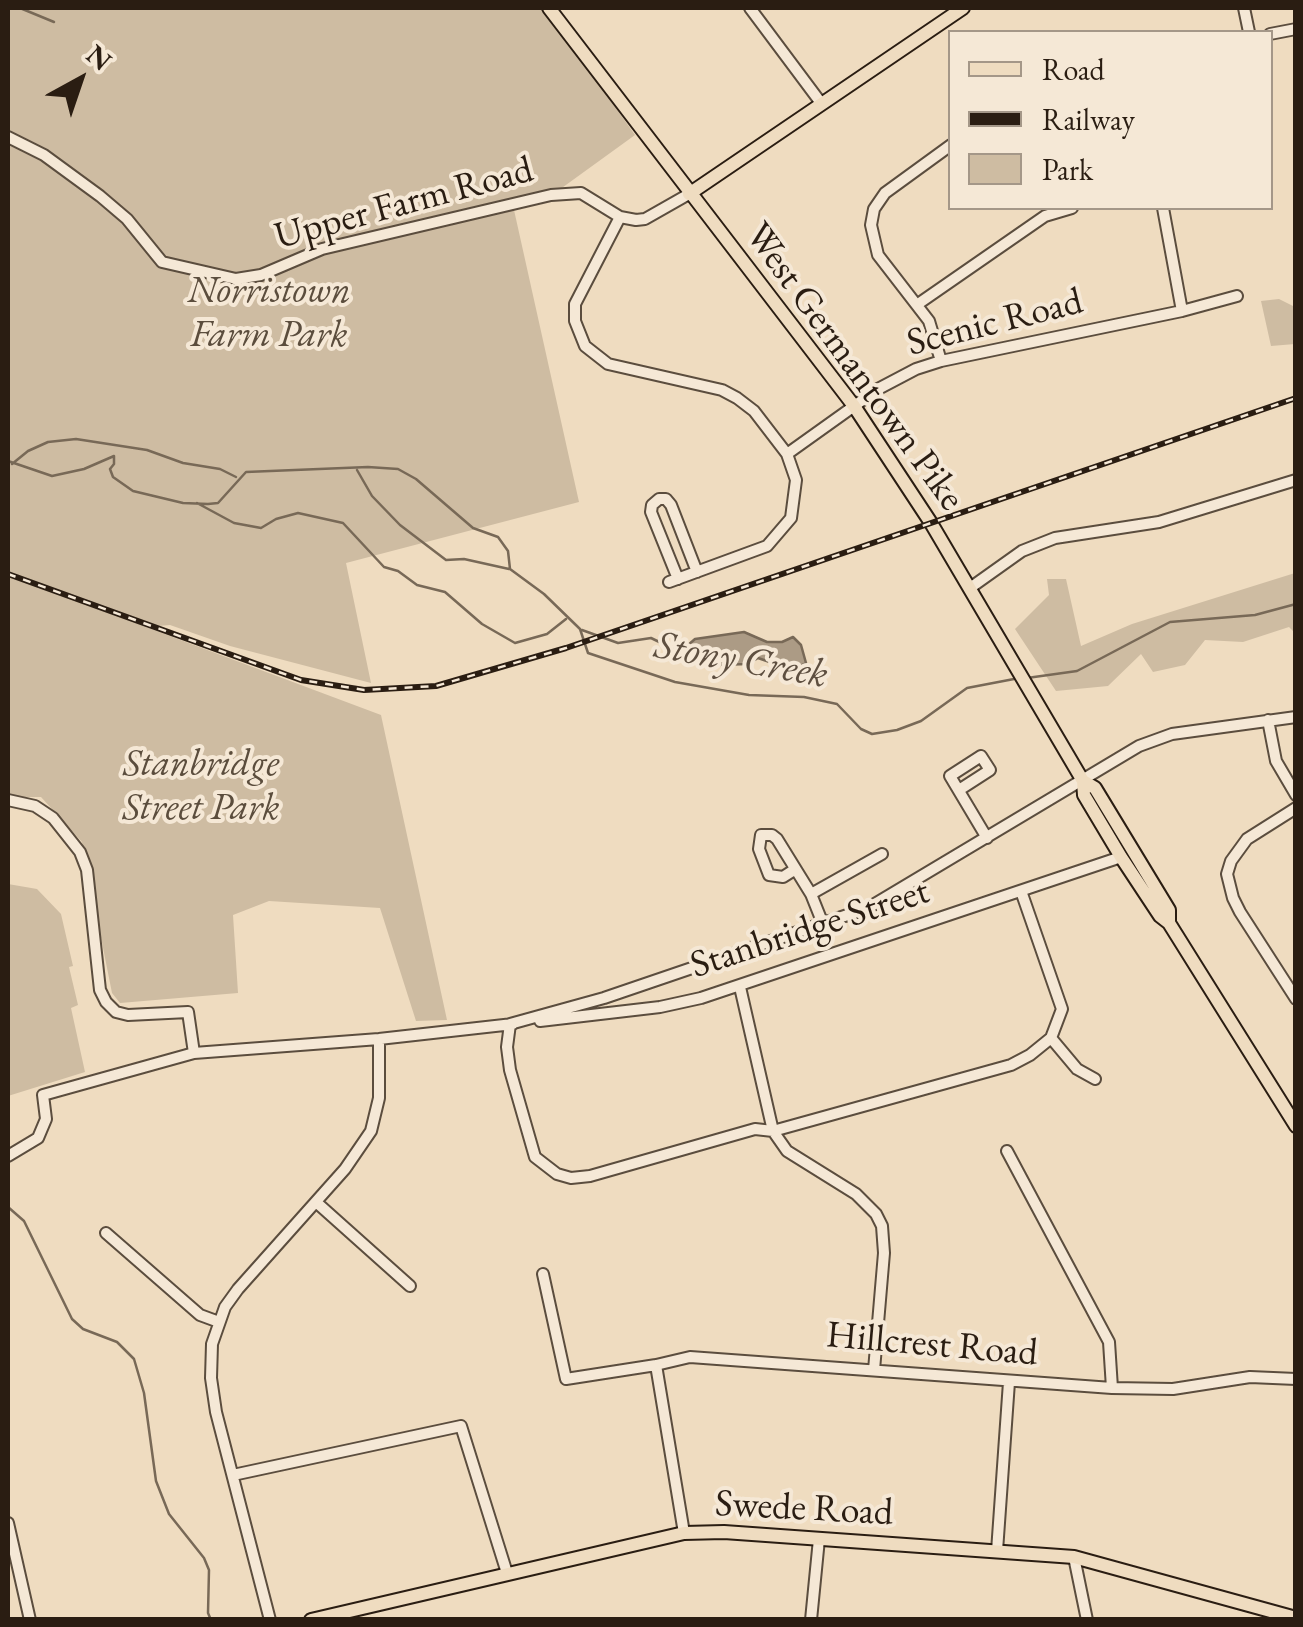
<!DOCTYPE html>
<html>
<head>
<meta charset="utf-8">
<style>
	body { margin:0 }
	#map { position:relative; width:1303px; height:1627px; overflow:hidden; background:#efdcc0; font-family:"EB Garamond",serif }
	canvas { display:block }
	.frame { position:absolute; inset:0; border:10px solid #2a1d12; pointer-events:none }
	.legend { position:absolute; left:948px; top:30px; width:325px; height:180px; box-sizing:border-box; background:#f5e8d6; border:2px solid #a49788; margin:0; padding:12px 18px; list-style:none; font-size:30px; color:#2a1d12 }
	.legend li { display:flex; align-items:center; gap:20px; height:50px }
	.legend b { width:50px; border:2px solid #a49788 }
	.north { position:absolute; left:30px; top:30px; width:100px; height:100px; -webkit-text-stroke:8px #f5e8d6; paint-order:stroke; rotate:40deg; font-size:28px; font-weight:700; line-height:40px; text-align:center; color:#2a1d12 }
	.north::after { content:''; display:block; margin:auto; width:35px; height:45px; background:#2a1d12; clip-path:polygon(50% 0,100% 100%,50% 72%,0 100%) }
</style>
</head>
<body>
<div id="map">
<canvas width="1303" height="1627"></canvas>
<div class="frame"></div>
<ul class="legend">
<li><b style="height:12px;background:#efdcc0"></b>Road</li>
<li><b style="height:12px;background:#2a1d12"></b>Railway</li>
<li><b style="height:28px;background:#cebca2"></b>Park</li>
</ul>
<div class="north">N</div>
</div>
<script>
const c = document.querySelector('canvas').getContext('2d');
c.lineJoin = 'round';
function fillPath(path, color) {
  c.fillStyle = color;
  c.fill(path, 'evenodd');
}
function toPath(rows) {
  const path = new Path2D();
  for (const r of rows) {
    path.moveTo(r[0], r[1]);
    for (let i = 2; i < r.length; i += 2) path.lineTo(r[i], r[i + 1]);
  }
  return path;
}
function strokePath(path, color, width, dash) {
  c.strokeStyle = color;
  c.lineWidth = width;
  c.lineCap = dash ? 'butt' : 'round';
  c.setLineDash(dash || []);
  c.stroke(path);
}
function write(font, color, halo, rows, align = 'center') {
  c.font = font + ' "EB Garamond",serif';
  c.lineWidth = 8;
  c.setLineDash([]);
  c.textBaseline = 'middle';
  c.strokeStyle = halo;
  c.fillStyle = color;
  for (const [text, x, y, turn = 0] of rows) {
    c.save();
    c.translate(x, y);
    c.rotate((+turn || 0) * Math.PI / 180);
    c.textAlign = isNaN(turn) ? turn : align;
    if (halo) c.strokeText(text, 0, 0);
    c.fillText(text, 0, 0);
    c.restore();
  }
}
fillPath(toPath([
	[8,8,545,8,635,135,559,190,512,201,579,502,346,563,371,683,230,646,170,625,146,627,381,715,447,1020,416,1021,380,908,269,901,233,915,238,993,120,1003,112,993,82,842,41,797,8,797],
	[1279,299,1295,307,1295,344,1271,346,1261,301],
	[1295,573,1295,633,1289,627,1243,642,1205,640,1185,665,1153,672,1141,654,1108,686,1056,691,1015,629,1049,595,1047,579,1066,579,1081,646,1132,624],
	[8,884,37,889,61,914,73,966,69,967,78,1005,71,1008,85,1072,8,1096]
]), '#cebca2');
const water = toPath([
	[744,632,767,642,782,642,793,637,801,645,806,663,798,667,784,667,758,658,748,664,717,665,699,662,680,652,695,639,744,632]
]);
fillPath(water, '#ac9b85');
strokePath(water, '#786957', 2.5);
strokePath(toPath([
	[20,8,54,22],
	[8,461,52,476,84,469,114,456,114,464,110,469,113,477,133,491,183,503,208,504,218,503,246,472,368,467,398,469,416,479,473,528,498,537,508,551,510,569,544,594,580,629,588,653,675,682,749,695,804,697,837,704,861,729,872,734,897,730,921,721,967,688,1014,679],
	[12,464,28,451,48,442,76,439,147,450,183,463,220,469,236,477],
	[357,470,372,496,400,525,446,560,464,559,509,569],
	[197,503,234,523,261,528,276,519,298,513,343,523,384,567,398,571,417,585,445,592,482,624,515,643,547,634,566,619],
	[582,630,618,643,651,638,680,652],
	[1027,678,1077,671,1170,622,1255,615,1296,604],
	[8,1207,24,1221,72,1319,83,1329,117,1342,134,1359,144,1393,156,1481,169,1514,204,1558,209,1570,208,1613,211,1620]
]), '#786957', 2.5);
const minor = toPath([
	[750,8,821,103],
	[1244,8,1249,32],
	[1270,34,1296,29],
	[8,137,44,155,100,196,127,219,162,262,236,279,261,275,322,249,551,195,581,193,620,217,636,220,645,219,689,194],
	[1163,208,1182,311],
	[620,217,575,304,575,321,585,346,608,364,722,390,737,398,754,411,787,454,796,480,791,518,767,546,669,582],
	[918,304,1045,216,1072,208],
	[941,361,929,321,878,255,871,225,874,209,885,193,951,145],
	[787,454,878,389,916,369,941,361,1182,311,1237,296],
	[678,579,651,512,652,505,659,499,666,499,671,505,697,572],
	[970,588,1022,551,1055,538,1159,522,1296,480],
	[1268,720,1276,761,1296,795],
	[959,790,990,770,981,756,950,776,987,838],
	[8,800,35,806,53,818,80,852,87,870,100,990,106,1002,116,1012,128,1015,188,1012,194,1053],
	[1296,808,1247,839,1231,861,1227,874,1233,898,1240,912,1296,999],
	[794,870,783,877,769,875,759,849,761,835,772,835,777,839,811,894,823,924],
	[1021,891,1062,1009,1051,1038,1030,1055,1011,1065,773,1131,755,1129,590,1176,571,1178,557,1174,535,1157,510,1070,507,1047,510,1024,604,998,868,908,1139,746,1172,734,1296,717],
	[811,894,882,854],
	[740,987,773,1131,787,1151,856,1194,876,1214,882,1226,884,1253,874,1370],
	[540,1021,660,1007,701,998,1121,857],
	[1051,1038,1077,1069,1095,1079],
	[1007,1151,1109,1342,1112,1388],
	[8,1156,38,1138,46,1119,43,1095,194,1053,379,1039,513,1024],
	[316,1202,410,1286],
	[106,1233,200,1315,219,1322],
	[543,1274,566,1379,656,1365,690,1357,1112,1388,1173,1389,1250,1377,1296,1379],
	[656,1365,684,1533],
	[233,1475,461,1426,507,1573],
	[8,1523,30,1620],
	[997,1551,1009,1382],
	[1074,1557,1087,1620],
	[270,1620,216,1412,211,1378,212,1344,225,1307,238,1289,345,1169,371,1131,379,1098,379,1039],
	[811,1620,819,1539]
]);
const major = toPath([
	[549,8,854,406,931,523,1083,781,1095,788,1169,910,1169,923],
	[689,194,963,8],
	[1083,781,1084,795,1121,857,1160,916,1169,923,1296,1126],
	[311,1620,684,1533,724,1532,1074,1557,1296,1618]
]);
strokePath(minor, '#5b4d3e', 14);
strokePath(major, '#2a1d12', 16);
strokePath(minor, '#f5e8d6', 10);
strokePath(major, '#efdcc0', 12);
const rail = toPath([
	[8,574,301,680,364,690,436,686,566,648,1296,398]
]);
strokePath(rail, '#2a1d12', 6);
strokePath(rail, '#f5e8d6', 2.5, [8]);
write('38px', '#2a1d12', '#f5e8d6', [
	["Upper Farm Road",404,204,-15],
	["Scenic Road",995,323,-14],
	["West Germantown Pike",854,367,54],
	["Stanbridge Street",810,929,-18],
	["Hillcrest Road",932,1345,5],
	["Swede Road",804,1509,3]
]);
write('italic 38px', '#5b4d3d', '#f5e8d6', [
	["Norristown",269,292],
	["Farm Park",269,336],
	["Stanbridge",201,765],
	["Street Park",201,809]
]);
write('italic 40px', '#5e4f40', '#f5e8d6', [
	["Stony Creek",741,661,10]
]);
</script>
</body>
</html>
